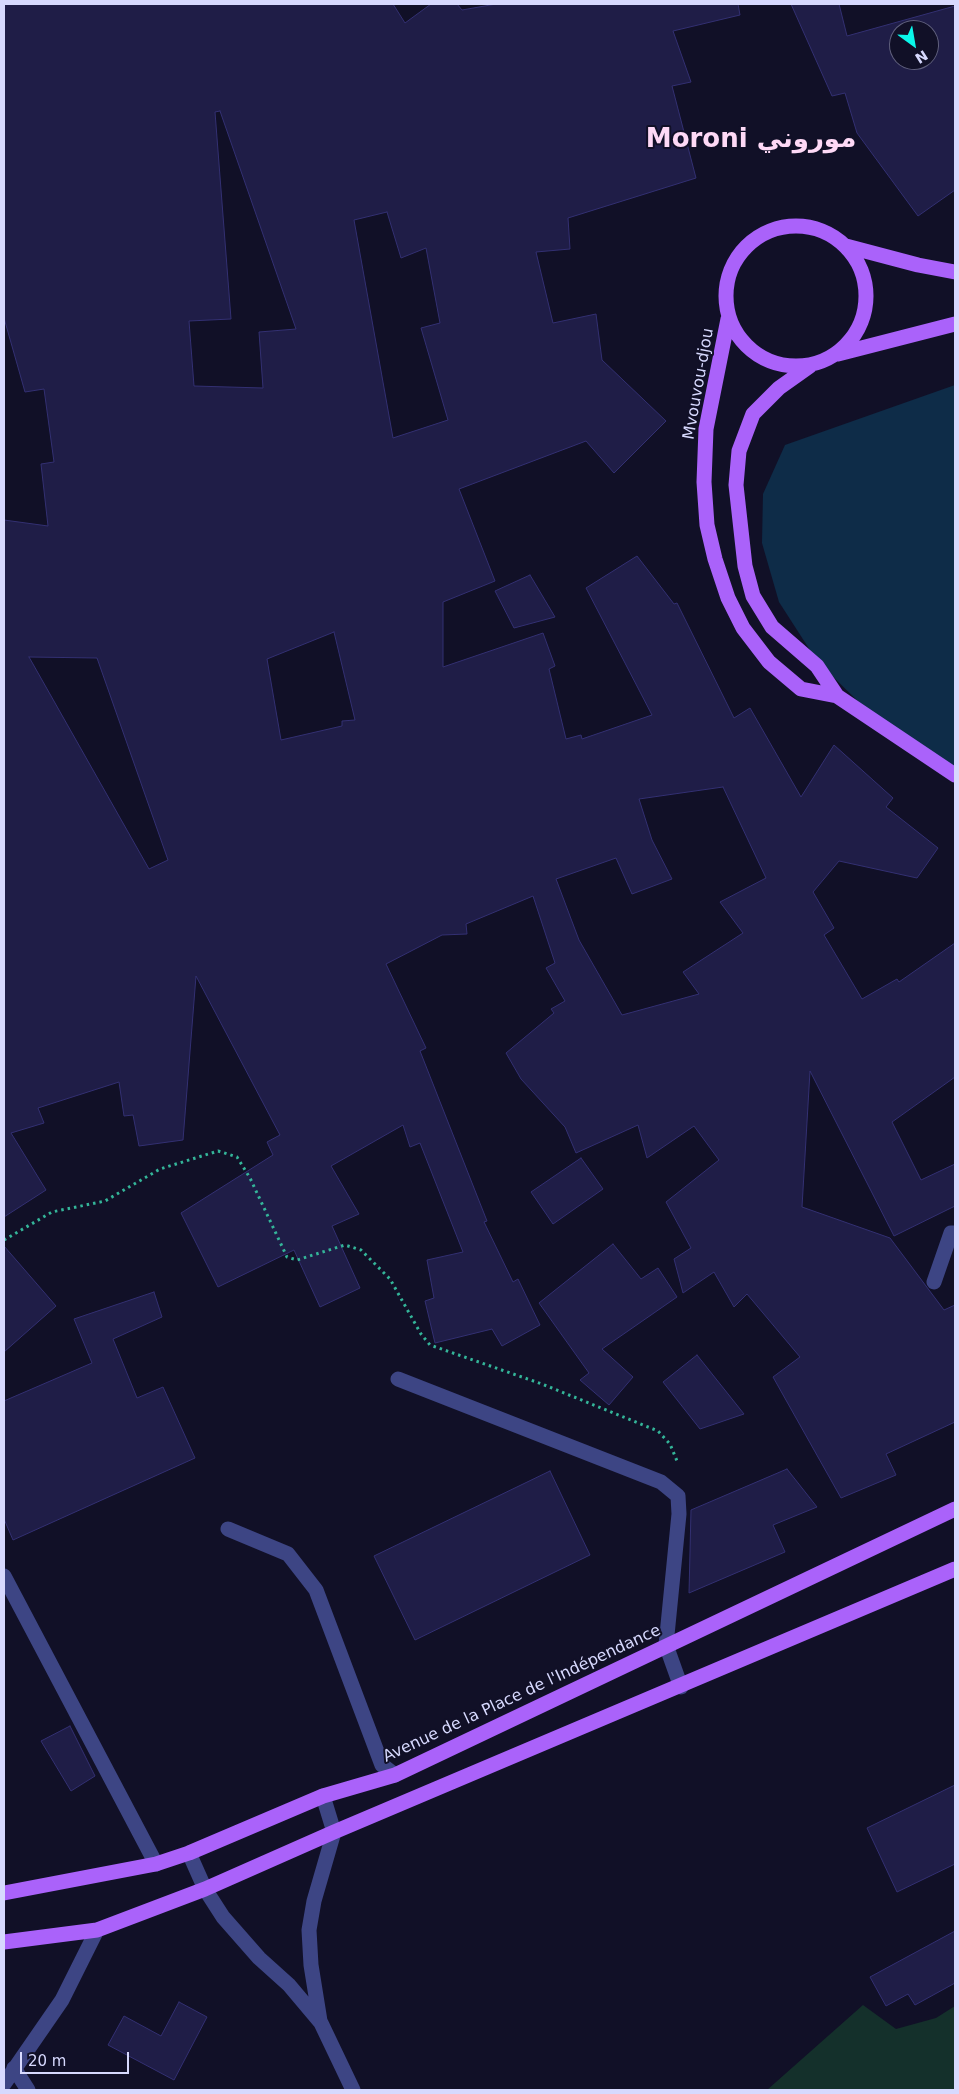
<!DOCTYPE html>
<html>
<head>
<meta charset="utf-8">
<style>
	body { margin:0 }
	#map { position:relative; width:959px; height:2094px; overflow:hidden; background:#111027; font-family:"DejaVu Sans",sans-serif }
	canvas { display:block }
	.frame { position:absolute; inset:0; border:5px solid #d7d9fe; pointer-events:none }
	.north { position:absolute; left:889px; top:20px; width:50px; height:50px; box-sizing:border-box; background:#111027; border:1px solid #60607d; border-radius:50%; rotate:148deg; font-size:14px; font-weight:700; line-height:20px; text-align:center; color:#d7d9fe }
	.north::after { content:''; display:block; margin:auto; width:18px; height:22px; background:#0af7ea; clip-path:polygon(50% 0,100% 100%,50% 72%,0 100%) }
	.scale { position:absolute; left:20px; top:2052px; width:109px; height:22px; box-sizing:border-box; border:2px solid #d7d9fe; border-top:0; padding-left:6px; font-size:15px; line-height:18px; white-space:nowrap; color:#d7d9fe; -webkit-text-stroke:4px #111027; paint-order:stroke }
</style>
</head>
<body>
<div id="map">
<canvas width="959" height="2094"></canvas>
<div class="frame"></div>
<div class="north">N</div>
<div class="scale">20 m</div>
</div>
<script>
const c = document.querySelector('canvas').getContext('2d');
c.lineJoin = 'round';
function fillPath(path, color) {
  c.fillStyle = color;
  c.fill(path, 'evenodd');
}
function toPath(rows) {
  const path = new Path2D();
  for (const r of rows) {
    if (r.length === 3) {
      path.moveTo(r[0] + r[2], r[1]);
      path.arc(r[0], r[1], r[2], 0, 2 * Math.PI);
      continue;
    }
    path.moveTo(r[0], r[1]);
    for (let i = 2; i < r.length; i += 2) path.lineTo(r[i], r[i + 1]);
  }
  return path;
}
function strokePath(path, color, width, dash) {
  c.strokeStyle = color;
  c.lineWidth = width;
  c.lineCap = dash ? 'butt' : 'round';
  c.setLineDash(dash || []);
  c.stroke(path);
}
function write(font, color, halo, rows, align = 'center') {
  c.font = font + ' "DejaVu Sans","Noto Naskh Arabic",sans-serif';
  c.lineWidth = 4;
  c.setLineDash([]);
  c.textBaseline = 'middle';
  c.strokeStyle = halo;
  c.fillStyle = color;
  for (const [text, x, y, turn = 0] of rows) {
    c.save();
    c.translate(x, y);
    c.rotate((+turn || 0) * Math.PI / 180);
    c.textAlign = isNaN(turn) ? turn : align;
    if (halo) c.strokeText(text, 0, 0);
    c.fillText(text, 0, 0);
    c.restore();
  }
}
fillPath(toPath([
	[863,2005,896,2029,936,2018,955,2006,955,2090,767,2090]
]), '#14302b');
fillPath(toPath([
	[955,385,955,770,873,716,817,661,779,602,762,543,763,494,785,445]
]), '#0e2c48');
const building = toPath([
	[4,4,393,4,405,23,431,4,457,4,462,10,496,4,738,4,740,15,673,31,691,82,672,86,696,178,568,218,570,249,536,252,553,323,596,314,602,360,666,421,614,473,586,441,459,489,495,581,443,602,443,667,543,633,555,666,549,669,566,739,581,735,582,739,652,715,586,588,637,556,674,604,677,603,734,718,750,708,801,797,834,745,893,798,886,807,938,848,917,878,839,861,813,892,834,928,824,935,862,999,897,979,899,982,955,943,955,1077,892,1122,921,1180,955,1164,955,1206,894,1236,810,1071,802,1207,890,1238,944,1310,955,1305,955,1422,886,1454,896,1475,841,1498,773,1377,800,1357,747,1294,734,1307,714,1272,683,1293,674,1259,691,1248,666,1202,719,1160,694,1126,647,1158,638,1125,576,1153,565,1127,521,1079,506,1053,554,1013,551,1009,565,1001,546,968,555,963,533,896,466,924,467,934,442,935,386,964,426,1048,420,1051,487,1221,484,1222,513,1282,518,1279,540,1325,502,1346,492,1329,435,1343,425,1301,434,1298,427,1260,463,1252,420,1143,410,1147,403,1125,331,1166,359,1214,332,1226,360,1288,320,1307,294,1250,218,1287,181,1213,273,1155,267,1142,280,1135,196,976,183,1140,139,1146,133,1115,124,1116,119,1082,38,1108,44,1123,11,1133,46,1190,4,1217,4,520,48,526,41,464,54,462,44,389,25,392,4,318,4,4],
	[220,111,296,329,259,332,263,388,194,386,189,321,231,319,215,112,220,111],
	[387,212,401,258,426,248,440,323,421,328,448,420,393,438,354,220,387,212],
	[334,632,355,720,342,721,342,726,281,740,267,659,334,632],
	[29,657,97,658,168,860,149,869,29,657],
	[723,787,766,878,720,902,743,933,683,972,699,994,622,1015,579,940,556,879,616,858,632,894,672,879,652,840,639,799,723,787],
	[791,4,839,4,847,36,955,6,955,190,918,216,857,133,845,93,832,96,791,4],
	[899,30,929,30,929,60,899,60,899,30],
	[530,575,555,617,514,628,495,591,530,575],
	[581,1158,603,1189,553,1224,531,1192,581,1158],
	[613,1244,641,1279,658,1268,677,1297,602,1349,633,1377,609,1405,580,1380,589,1373,539,1303,613,1244],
	[4,1246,56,1306,4,1352,4,1246],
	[154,1292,162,1317,113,1339,137,1398,163,1387,195,1458,13,1540,4,1519,4,1401,92,1363,74,1319,154,1292],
	[697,1355,744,1414,700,1429,663,1382,697,1355],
	[787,1469,817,1507,773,1525,785,1552,689,1593,691,1510,787,1469],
	[550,1471,590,1555,415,1640,374,1556,550,1471],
	[70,1726,95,1776,71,1791,41,1741,70,1726],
	[955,1785,955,1864,897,1892,867,1828,955,1785],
	[955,1931,955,1983,915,2005,908,1994,886,2006,870,1977,955,1931],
	[179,2002,207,2017,174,2080,108,2045,124,2016,161,2036,179,2002]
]);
fillPath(building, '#1f1d47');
strokePath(building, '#333072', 1);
strokePath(toPath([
	[4,1240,52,1212,105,1201,160,1169,218,1151,237,1157,250,1178,287,1257,297,1260,345,1245,361,1250,390,1279,421,1334,430,1345,542,1384,658,1431,670,1444,677,1461]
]), '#34b599', 3, [2.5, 4]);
strokePath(toPath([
	[934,1282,951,1233,955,1233],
	[398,1379,661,1482,678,1496,679,1514,666,1645,681,1687],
	[228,1529,288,1554,316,1590,382,1765,395,1775],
	[4,1576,156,1864],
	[189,1853,205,1889,223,1917,259,1958,289,1985,321,2023,353,2090],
	[320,2021,311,1965,309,1930,314,1901,334,1832,323,1796],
	[14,2068,28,2090],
	[4,2084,62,2000,97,1930]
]), '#3d4584', 15);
strokePath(toPath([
	[796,296,70],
	[846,246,918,265,955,272],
	[728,319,706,429,704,482,707,525,715,559,728,598,743,628,769,662,801,689,837,696,955,775],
	[838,354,955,324],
	[810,366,779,388,753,414,739,451,736,485,745,566,753,596,772,627,817,666,837,696],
	[4,1893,156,1864,189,1853,323,1796,395,1775,955,1509],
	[4,1942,97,1930,205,1889,334,1832,955,1569]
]), '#aa62fa', 15);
write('16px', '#d7d9fe', '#111027', [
	["Mvouvou-djou",699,384,-80],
	["Avenue de la Place de l'Indépendance",522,1694,-25]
]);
write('bold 26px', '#fed9f6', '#111027', [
	["Moroni موروني",751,140]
]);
</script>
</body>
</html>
